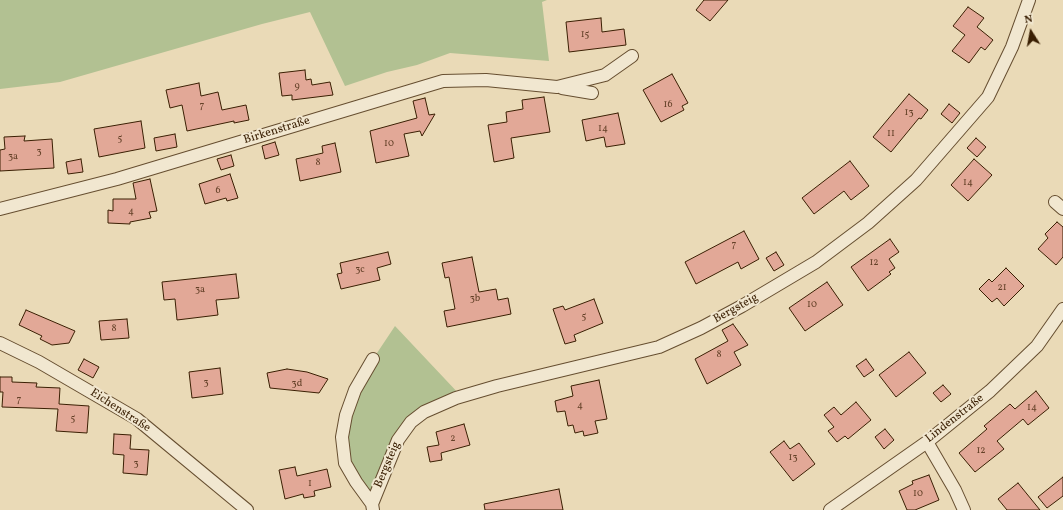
<!DOCTYPE html>
<html>
<head>
<meta charset="utf-8">
<style>
	body { margin:0 }
	#map { position:relative; width:1063px; height:510px; overflow:hidden; background:#eadab7; font-family:Vollkorn,serif }
	canvas { display:block }
	.north { position:absolute; left:1011px; top:12px; width:40px; height:40px; -webkit-text-stroke:3px #f1e7d0; paint-order:stroke; rotate:349deg; font-size:11px; font-weight:700; line-height:16px; text-align:center; color:#3a1f03 }
	.north::after { content:''; display:block; margin:auto; width:14px; height:18px; background:#3a1f03; clip-path:polygon(50% 0,100% 100%,50% 72%,0 100%) }
</style>
</head>
<body>
<div id="map">
<canvas width="1063" height="510"></canvas>
<div class="north">N</div>
</div>
<script>
const c = document.querySelector('canvas').getContext('2d');
c.lineJoin = 'round';
function fillPath(path, color) {
  c.fillStyle = color;
  c.fill(path, 'evenodd');
}
function toPath(rows) {
  const path = new Path2D();
  for (const r of rows) {
    path.moveTo(r[0], r[1]);
    for (let i = 2; i < r.length; i += 2) path.lineTo(r[i], r[i + 1]);
  }
  return path;
}
function strokePath(path, color, width, dash) {
  c.strokeStyle = color;
  c.lineWidth = width;
  c.lineCap = dash ? 'butt' : 'round';
  c.setLineDash(dash || []);
  c.stroke(path);
}
function write(font, color, halo, rows, align = 'center') {
  c.font = font + ' Vollkorn,serif';
  c.lineWidth = 4;
  c.setLineDash([]);
  c.textBaseline = 'middle';
  c.strokeStyle = halo;
  c.fillStyle = color;
  for (const [text, x, y, turn = 0] of rows) {
    c.save();
    c.translate(x, y);
    c.rotate((+turn || 0) * Math.PI / 180);
    c.textAlign = isNaN(turn) ? turn : align;
    if (halo) c.strokeText(text, 0, 0);
    c.fillText(text, 0, 0);
    c.restore();
  }
}
fillPath(toPath([
	[0,0,547,0,542,2,549,61,450,53,417,65,387,72,345,86,310,12,262,24,60,82,0,89],
	[395,326,461,396,411,422,372,504,345,463,346,415,373,359]
]), '#b2c192');
const building = toPath([
	[704,0,728,0,710,21,696,10,704,0],
	[968,7,984,18,977,27,993,40,985,50,981,47,969,63,952,51,965,35,953,26,968,7],
	[601,18,602,32,624,29,626,45,569,52,566,22,601,18],
	[305,70,306,80,311,79,312,85,330,82,333,95,292,100,292,95,282,96,279,73,305,70],
	[672,74,688,103,682,106,684,110,661,122,643,90,672,74],
	[199,83,201,96,218,92,222,110,246,105,249,120,234,123,234,121,187,131,182,105,170,108,166,90,199,83],
	[909,94,928,110,921,119,919,118,891,152,873,137,909,94],
	[544,97,550,132,511,138,514,158,494,162,488,125,507,122,506,112,523,109,522,100,544,97],
	[425,98,429,115,435,114,422,136,420,131,404,134,409,156,376,163,370,131,417,118,413,101,425,98],
	[949,104,960,113,952,123,941,114,949,104],
	[618,113,625,144,606,147,604,137,586,141,582,120,618,113],
	[141,121,145,148,99,157,94,129,141,121],
	[175,134,177,147,156,151,154,138,175,134],
	[25,136,24,141,52,139,54,168,0,171,0,150,5,149,4,137,25,136],
	[976,138,986,147,977,157,967,148,976,138],
	[275,142,279,155,265,159,262,146,275,142],
	[335,143,341,172,300,181,296,159,323,153,322,146,335,143],
	[231,155,234,166,221,170,217,159,231,155],
	[81,159,83,172,68,174,66,162,81,159],
	[974,159,992,175,968,201,951,185,974,159],
	[850,161,869,186,851,200,844,191,814,214,802,198,850,161],
	[230,174,238,198,227,201,226,198,205,204,199,184,230,174],
	[150,179,157,211,149,212,151,218,130,222,130,224,108,223,108,210,113,211,113,199,136,199,133,183,150,179],
	[1057,222,1063,227,1063,257,1056,265,1038,249,1048,238,1045,234,1057,222],
	[744,231,759,259,741,269,738,262,696,284,685,262,744,231],
	[890,239,899,252,889,259,895,268,889,272,891,274,868,291,851,267,890,239],
	[388,252,391,264,377,268,380,280,341,289,337,274,342,273,340,263,388,252],
	[776,252,784,265,774,271,766,258,776,252],
	[472,257,479,292,496,289,498,300,508,298,511,314,447,327,444,311,455,309,449,277,445,278,442,263,472,257],
	[1006,268,1024,286,1004,306,997,298,992,302,979,289,989,279,992,282,1006,268],
	[236,274,239,298,216,300,218,315,177,320,175,299,164,300,162,282,236,274],
	[827,282,843,305,805,331,789,308,827,282],
	[594,299,603,323,574,335,576,341,565,344,553,309,563,306,565,310,594,299],
	[26,310,75,331,69,343,52,345,40,339,42,336,19,325,26,310],
	[127,319,129,338,101,340,99,321,127,319],
	[733,324,748,345,734,352,741,365,707,384,695,359,728,341,722,330,733,324],
	[909,352,926,373,896,397,879,375,909,352],
	[84,359,99,367,93,378,78,370,84,359],
	[866,359,874,370,864,377,856,366,866,359],
	[220,368,223,394,192,398,189,372,220,368],
	[287,369,307,372,328,379,319,393,270,388,267,373,287,369],
	[0,377,12,377,12,382,37,383,36,387,60,388,59,404,89,406,87,433,56,431,58,409,2,407,3,392,0,392,0,377],
	[599,380,607,419,595,421,598,433,584,436,583,431,575,433,573,425,568,426,565,411,557,412,555,401,573,396,571,386,599,380],
	[943,385,951,394,941,402,933,393,943,385],
	[1036,391,1049,408,1028,425,1023,419,997,441,1004,449,975,472,959,453,987,429,984,426,1010,404,1015,409,1036,391],
	[856,402,871,420,848,439,845,436,837,442,828,431,834,427,824,415,834,407,841,415,856,402],
	[464,424,470,445,441,453,442,460,430,462,427,447,439,445,436,432,464,424],
	[885,429,894,440,884,449,875,437,885,429],
	[114,434,131,435,130,449,149,450,147,475,123,473,124,455,113,454,114,434],
	[784,441,790,449,799,443,815,464,793,481,770,452,784,441],
	[295,467,297,476,327,469,331,487,314,491,315,496,304,498,303,494,285,499,279,470,295,467],
	[929,475,939,500,915,510,907,510,899,491,913,484,912,481,929,475],
	[1063,477,1063,496,1047,508,1038,497,1063,477],
	[1018,483,1040,510,1007,510,998,499,1018,483],
	[559,489,563,510,485,510,484,504,559,489]
]);
fillPath(building, '#e2a897');
strokePath(building, '#3a1f03', 1);
const street = toPath([
	[562,88,592,93],
	[1055,202,1063,209],
	[0,209,117,179,443,81,486,80,557,87,605,75,632,56],
	[0,343,39,362,137,419,247,510],
	[927,442,955,490,964,510],
	[372,504,356,482,345,463,342,437,346,415,355,390,373,359],
	[373,510,372,504,398,440,411,422,424,412,456,398,497,386,659,347,701,328,742,306,816,262,868,223,916,180,988,97,1012,47,1029,0],
	[830,510,927,442,990,391,1037,346,1063,309]
]);
strokePath(street, '#664e30', 14);
strokePath(street, '#f1e7d0', 12);
write('10px', '#644128', null, [
	["15",585,35],
	["9",297,87],
	["16",668,105],
	["7",202,106],
	["13",909,113],
	["14",603,129],
	["11",891,134],
	["5",120,139],
	["10",389,144],
	["3",39,152],
	["3a",13,157],
	["8",318,163],
	["14",968,183],
	["6",218,191],
	["4",131,212],
	["7",734,245],
	["12",874,263],
	["3c",360,270],
	["21",1002,288],
	["3a",200,290],
	["3b",475,299],
	["10",812,305],
	["5",584,317],
	["8",114,329],
	["8",719,355],
	["3",206,383],
	["3d",297,384],
	["7",19,400],
	["4",580,406],
	["14",1032,408],
	["5",73,419],
	["2",453,439],
	["12",981,451],
	["13",793,458],
	["3",136,464],
	["1",310,484],
	["10",918,494]
]);
write('12px', '#3a1f03', '#f1e7d0', [
	["Birkenstraße",277,131,-17],
	["Bergsteig",736,309,-29],
	["Eichenstraße",120,411,33],
	["Lindenstraße",955,419,-38],
	["Bergsteig",388,465,-67]
]);
</script>
</body>
</html>
